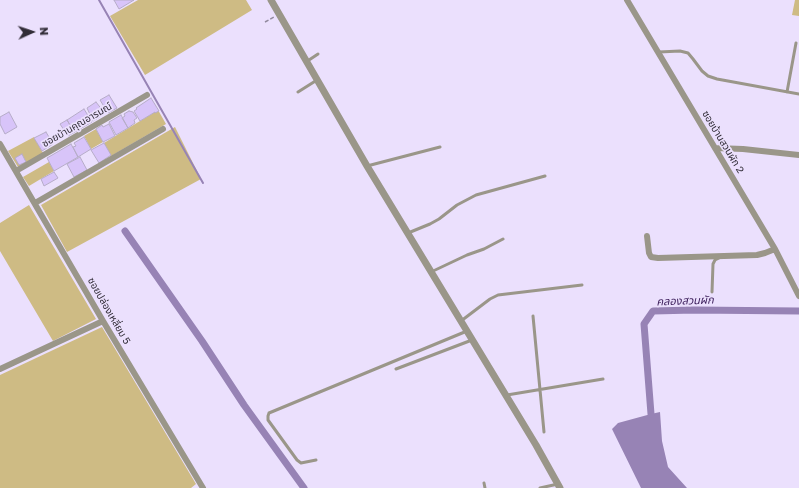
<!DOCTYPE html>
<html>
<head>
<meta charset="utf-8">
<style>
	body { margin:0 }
	#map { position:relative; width:799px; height:488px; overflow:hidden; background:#ebe0fd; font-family:"Golos Text",sans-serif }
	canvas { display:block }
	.north { position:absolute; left:12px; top:12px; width:40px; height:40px; -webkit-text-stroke:3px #ebe0fd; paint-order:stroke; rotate:87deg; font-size:11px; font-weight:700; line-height:16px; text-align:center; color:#312c37 }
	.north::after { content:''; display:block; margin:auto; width:14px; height:18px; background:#312c37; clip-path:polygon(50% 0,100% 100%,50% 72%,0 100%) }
</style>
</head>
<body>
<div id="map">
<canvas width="799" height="488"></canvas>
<div class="north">N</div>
</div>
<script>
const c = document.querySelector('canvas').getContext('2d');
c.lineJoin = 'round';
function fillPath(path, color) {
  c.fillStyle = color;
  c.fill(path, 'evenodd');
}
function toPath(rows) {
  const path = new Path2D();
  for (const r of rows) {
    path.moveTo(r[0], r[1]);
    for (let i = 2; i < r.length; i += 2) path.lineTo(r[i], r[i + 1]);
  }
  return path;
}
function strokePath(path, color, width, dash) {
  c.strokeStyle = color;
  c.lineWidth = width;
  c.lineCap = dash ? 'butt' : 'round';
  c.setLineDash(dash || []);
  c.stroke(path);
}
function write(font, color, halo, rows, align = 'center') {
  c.font = font + ' "Golos Text","Noto Sans Thai",sans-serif';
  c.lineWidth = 3.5;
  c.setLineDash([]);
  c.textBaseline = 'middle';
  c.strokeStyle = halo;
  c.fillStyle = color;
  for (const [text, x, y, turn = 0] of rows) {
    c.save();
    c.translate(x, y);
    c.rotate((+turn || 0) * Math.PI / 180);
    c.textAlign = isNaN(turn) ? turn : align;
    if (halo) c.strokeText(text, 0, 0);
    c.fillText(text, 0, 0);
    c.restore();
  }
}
fillPath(toPath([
	[138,0,246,0,252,10,145,75,110,16],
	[795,0,799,0,799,16,792,15],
	[158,110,166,124,111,156,104,143],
	[175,127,201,179,67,252,41,205],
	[96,129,103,142,91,149,84,136],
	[34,137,43,153,18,167,8,151],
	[49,162,54,171,29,186,23,177],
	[29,205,96,319,53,341,0,251,0,223],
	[102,327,196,484,191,488,0,488,0,375]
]), '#cebb84');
fillPath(toPath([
	[660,412,662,441,668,467,687,488,641,488,612,429,618,423,651,414]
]), '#9783b5');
strokePath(toPath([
	[99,0,203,183]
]), '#9783b5', 2);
strokePath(toPath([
	[125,231,202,341,244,405,304,488],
	[651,414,644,324,653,311,694,310,799,311]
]), '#9783b5', 7);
const building = toPath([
	[114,0,134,0,119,9,114,0],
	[109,95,117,108,108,113,100,100,109,95],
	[151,98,159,111,155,113,155,112,140,121,134,111,137,109,136,108,151,98],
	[96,102,103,111,99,114,100,117,93,121,87,108,96,102],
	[84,109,92,122,80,129,78,126,73,130,67,120,84,109],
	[129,111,133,112,137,118,134,120,135,123,128,128,122,118,125,116,124,114,129,111],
	[9,112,17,127,5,134,0,124,0,117,9,112],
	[121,115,128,128,116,135,109,122,121,115],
	[67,120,73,130,78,126,80,129,68,136,60,124,67,120],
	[109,124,115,136,103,142,96,129,102,125,103,127,109,124],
	[46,132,53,144,42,151,34,138,46,132],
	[84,137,91,149,78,157,73,147,76,146,74,143,84,137],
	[104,143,111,155,99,163,91,150,104,143],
	[71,144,78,157,54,171,47,158,71,144],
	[22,154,26,162,19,165,15,158,22,154],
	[80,157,87,170,74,177,67,164,80,157],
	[54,172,58,178,44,186,41,179,54,172]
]);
fillPath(building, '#d8c4f9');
strokePath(building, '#b6acc8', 1);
strokePath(toPath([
	[265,22,274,17]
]), '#91899d', 1.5, [4, 2]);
strokePath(toPath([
	[659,52,680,51,688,53,693,59,702,71,708,76,717,79,799,94],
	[306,62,318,54],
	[298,92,317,80],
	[787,92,796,43],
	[367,166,440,147],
	[408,233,430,224,439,219,457,205,476,195,545,176],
	[431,272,467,255,484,249,503,239],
	[712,292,713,264,715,260,719,258],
	[533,316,544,432],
	[461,321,490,299,498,295,582,285],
	[396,369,472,340],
	[507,395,603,379],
	[316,460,301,463,297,460,268,420,268,416,269,413,467,331],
	[484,483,485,488],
	[540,488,558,484]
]), '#9a9689', 3);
strokePath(toPath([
	[627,0,775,249,799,296],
	[0,144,103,321,203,488],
	[715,148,743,149,799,155],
	[16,171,147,95],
	[35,203,163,129],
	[647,236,649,253,651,257,658,258,757,255,765,253,775,249],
	[0,369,103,321]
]), '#9a9689', 6);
strokePath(toPath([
	[271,0,367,166,536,445,560,488]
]), '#9a9689', 7);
write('10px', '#312c37', '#ebe0fd', [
	["ซอยบ้านคุณอารมณ์",77,125,-30],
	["ซอยบ้านสวนผัก 2",723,142,59],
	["ซอยปล่องเหลี่ยม 5",109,311,60]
]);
write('italic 11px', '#3a1c59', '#ebe0fd', [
	["คลองสวนผัก",685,301,-2]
]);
</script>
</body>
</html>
